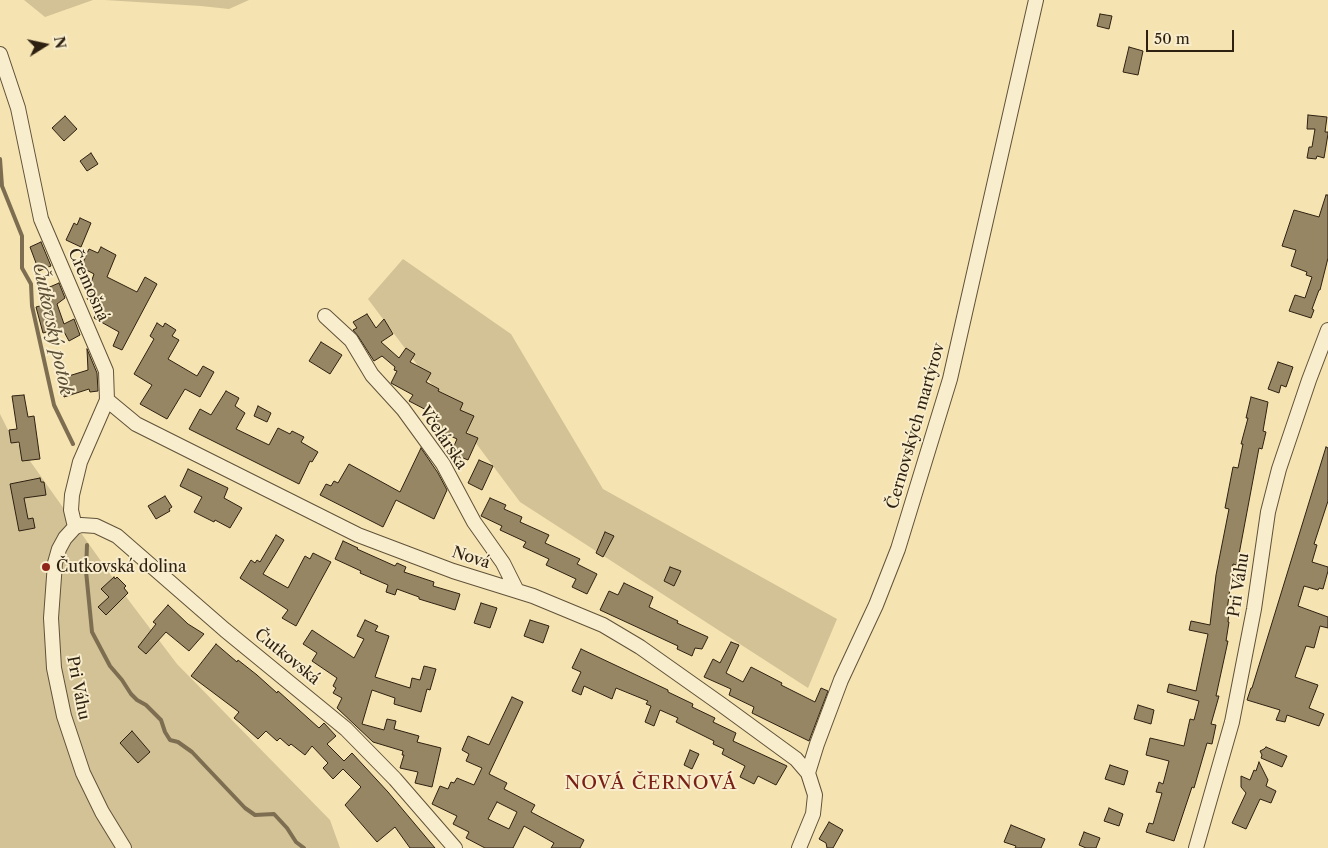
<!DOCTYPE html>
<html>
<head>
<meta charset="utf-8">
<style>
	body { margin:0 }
	#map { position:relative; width:1328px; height:848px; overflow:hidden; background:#f5e3b1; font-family:"Libre Caslon Text",serif }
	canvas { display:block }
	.north { position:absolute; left:20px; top:20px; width:50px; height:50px; -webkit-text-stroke:4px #f8edcc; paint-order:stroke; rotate:80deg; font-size:14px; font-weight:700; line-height:20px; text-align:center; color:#2f2111 }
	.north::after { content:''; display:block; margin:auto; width:18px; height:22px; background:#2f2111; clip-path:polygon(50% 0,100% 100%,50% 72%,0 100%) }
	.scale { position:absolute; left:1146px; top:30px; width:88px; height:22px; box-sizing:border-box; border:2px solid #2f2111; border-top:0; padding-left:6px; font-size:15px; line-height:18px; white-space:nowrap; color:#2f2111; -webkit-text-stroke:4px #f8edcc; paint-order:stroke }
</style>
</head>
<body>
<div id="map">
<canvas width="1328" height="848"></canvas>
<div class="north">N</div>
<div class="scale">50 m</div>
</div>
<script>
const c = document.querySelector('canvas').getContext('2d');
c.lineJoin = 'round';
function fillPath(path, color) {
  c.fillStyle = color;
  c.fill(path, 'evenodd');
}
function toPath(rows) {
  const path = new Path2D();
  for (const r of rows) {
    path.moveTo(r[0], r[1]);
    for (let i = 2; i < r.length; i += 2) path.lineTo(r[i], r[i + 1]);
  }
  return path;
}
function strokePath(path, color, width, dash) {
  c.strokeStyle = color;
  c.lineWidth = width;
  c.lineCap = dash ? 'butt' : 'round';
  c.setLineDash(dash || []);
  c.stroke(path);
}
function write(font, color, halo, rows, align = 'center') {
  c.font = font + ' "Libre Caslon Text",serif';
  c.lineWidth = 4;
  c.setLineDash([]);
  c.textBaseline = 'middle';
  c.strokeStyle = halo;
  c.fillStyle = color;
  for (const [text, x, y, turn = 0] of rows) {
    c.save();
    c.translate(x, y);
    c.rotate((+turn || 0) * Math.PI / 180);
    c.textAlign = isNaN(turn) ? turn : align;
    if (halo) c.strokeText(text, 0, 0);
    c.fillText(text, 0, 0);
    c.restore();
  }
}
fillPath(toPath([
	[24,0,93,0,45,17],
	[105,0,249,0,229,9,201,6],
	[403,259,511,334,603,489,837,619,808,688,520,502,368,299],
	[0,414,8,430,130,602,177,664,330,820,340,848,0,848]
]), '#d3c296');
strokePath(toPath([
	[0,159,2,186,22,236,22,268,31,284,32,306,54,405,73,444],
	[87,545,86,571,92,632,110,666,122,680,131,694,137,700,146,705,161,720,165,732,170,740,178,742,192,752,245,808,255,815,274,814,287,828,296,842,304,848]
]), '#7e6e51', 4);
const building = toPath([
	[1100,14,1112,16,1109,29,1097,26,1100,14],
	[1129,47,1143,51,1138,75,1123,72,1129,47],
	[1308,115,1327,117,1325,132,1328,132,1328,134,1324,158,1317,156,1316,159,1307,158,1309,147,1312,147,1315,129,1307,129,1308,115],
	[65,116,77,129,64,141,52,128,65,116],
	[91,153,98,164,87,171,80,161,91,153],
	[1326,195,1328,195,1328,258,1320,290,1319,290,1312,309,1314,310,1311,318,1289,311,1295,295,1305,298,1312,277,1306,275,1307,272,1291,266,1296,250,1282,246,1294,210,1319,217,1326,195],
	[80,218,91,223,81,247,66,240,74,223,77,225,80,218],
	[41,242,51,266,39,271,30,247,41,242],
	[101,247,116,255,107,277,137,292,145,277,157,284,122,350,113,346,119,332,94,318,100,304,87,299,91,289,89,288,94,274,81,267,89,249,98,253,101,247],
	[59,283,65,298,57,304,64,324,74,319,80,335,69,341,62,328,43,333,36,307,51,303,45,289,59,283],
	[367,314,376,328,384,319,393,334,381,342,399,358,406,348,415,354,410,362,431,373,426,382,439,389,438,391,463,403,460,410,474,416,466,433,478,438,468,460,451,453,457,439,431,427,436,415,409,401,413,395,391,383,397,371,394,370,395,367,382,356,374,361,358,336,353,330,357,328,353,322,367,314],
	[157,323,163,327,165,323,176,330,172,336,179,340,168,359,197,376,203,366,214,372,200,397,185,389,167,419,140,404,152,385,134,374,154,339,150,336,157,323],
	[321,342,342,355,330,374,309,361,321,342],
	[87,349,97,373,98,391,90,392,89,389,64,397,59,379,88,370,87,349],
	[1278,362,1293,367,1286,387,1281,385,1279,393,1268,389,1278,362],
	[226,391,239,398,235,406,245,413,236,429,269,445,278,428,290,434,292,431,304,437,301,442,318,452,312,462,310,461,299,484,189,429,200,409,211,415,226,391],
	[24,395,28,417,34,416,40,459,22,461,19,442,11,443,9,430,17,429,12,396,24,395],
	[1251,397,1268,402,1263,431,1266,432,1262,449,1259,448,1237,565,1233,564,1227,611,1229,612,1228,622,1229,622,1226,641,1228,641,1216,696,1219,696,1211,724,1216,725,1212,744,1207,743,1194,788,1192,787,1174,841,1146,832,1149,823,1153,824,1162,793,1156,792,1159,782,1163,784,1169,761,1146,755,1150,738,1184,746,1190,719,1194,720,1199,701,1167,692,1169,684,1196,691,1208,634,1189,630,1191,621,1210,625,1216,575,1229,509,1225,508,1233,467,1238,468,1243,444,1241,444,1248,418,1246,418,1251,397],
	[258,406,271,413,267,422,254,416,258,406],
	[1326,447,1328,448,1328,501,1314,544,1317,545,1312,562,1328,567,1328,571,1323,589,1319,588,1318,590,1304,586,1298,606,1328,617,1328,628,1320,626,1314,648,1306,646,1295,677,1318,685,1309,708,1324,714,1319,726,1287,715,1285,722,1276,720,1280,710,1247,700,1251,688,1252,688,1326,447],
	[421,448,438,473,447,490,434,519,396,500,383,527,320,495,326,484,331,486,334,481,338,483,349,464,400,492,421,448],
	[479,460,493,466,482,490,468,483,479,460],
	[188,469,228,488,224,498,242,508,230,528,215,520,214,522,194,512,202,497,180,486,188,469],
	[40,478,41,482,44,482,46,495,24,498,28,519,33,518,35,528,19,531,10,484,40,478],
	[165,496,172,507,169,509,170,511,156,519,148,506,165,496],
	[490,498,506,505,504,509,522,517,520,522,549,535,545,543,580,559,577,564,597,574,587,594,572,587,576,579,546,565,549,559,523,547,526,542,500,530,502,526,481,516,490,498],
	[605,532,614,536,603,557,596,553,605,532],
	[276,535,284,540,263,574,288,588,305,556,310,559,313,553,331,562,296,626,282,618,288,610,240,578,251,560,255,563,257,560,260,562,276,535],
	[343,541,358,548,357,549,395,566,397,563,406,567,404,572,434,582,433,586,460,594,455,610,419,599,419,597,397,589,395,595,386,592,388,585,360,573,361,571,335,559,343,541],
	[670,567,681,571,674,586,664,581,670,567],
	[114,577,115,579,117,577,126,586,124,588,128,593,106,615,98,607,109,597,101,589,114,577],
	[624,583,653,597,649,607,678,621,677,623,708,637,702,649,695,648,692,656,677,649,678,646,600,610,609,591,618,595,624,583],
	[481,603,497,608,490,628,474,623,481,603],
	[168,605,188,624,204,634,189,651,166,632,146,654,138,647,156,624,153,622,168,605],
	[365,620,378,626,375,631,389,636,375,677,410,688,412,678,420,680,424,666,436,669,430,690,427,689,421,712,394,704,395,698,372,690,362,724,384,730,387,719,396,721,394,729,419,736,417,742,441,748,432,787,415,783,418,772,400,768,404,755,402,755,403,751,373,742,337,708,342,698,333,693,336,688,333,686,337,678,312,661,317,653,303,644,312,630,354,658,364,639,357,636,365,620],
	[530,620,549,626,543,643,524,636,530,620],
	[731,642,739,645,726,673,743,682,751,667,782,683,781,685,815,702,821,688,828,691,809,741,752,713,754,707,729,695,731,689,704,677,713,659,720,663,731,642],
	[216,644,237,662,238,660,257,675,277,693,278,691,319,728,324,723,336,736,327,744,344,761,352,753,388,792,435,848,410,848,395,827,377,842,345,805,361,787,343,769,333,779,323,768,328,763,312,746,305,755,291,744,289,746,280,738,277,741,266,731,258,739,240,723,234,718,239,712,191,676,216,644],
	[581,649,668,690,668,692,693,704,692,707,715,718,713,722,736,733,733,741,787,766,776,785,758,776,754,784,740,777,745,766,722,754,724,749,713,744,714,741,676,722,678,718,660,710,654,726,645,722,651,706,646,704,648,701,616,688,612,699,584,686,581,695,572,691,581,672,572,668,581,649],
	[512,697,523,702,489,774,507,783,504,789,535,805,531,812,584,840,580,848,551,848,554,843,524,826,513,848,485,848,466,838,469,832,453,824,457,816,432,804,440,786,448,789,451,782,454,783,457,778,474,785,482,768,466,761,469,754,462,750,468,736,489,745,512,697],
	[497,802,517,812,509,829,488,819,497,802],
	[1138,705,1154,710,1151,724,1134,719,1138,705],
	[132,731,150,752,138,763,120,743,132,731],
	[1266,747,1287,756,1282,767,1261,758,1262,755,1260,751,1264,749,1266,747],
	[690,750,699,754,692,769,684,765,690,750],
	[1259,762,1268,780,1266,786,1276,791,1271,803,1260,799,1246,829,1232,823,1246,793,1241,787,1241,776,1250,780,1254,770,1256,771,1259,762],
	[1110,765,1128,771,1124,785,1105,779,1110,765],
	[1109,808,1123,814,1119,826,1104,821,1109,808],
	[829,822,843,830,833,848,827,848,826,843,819,839,829,822],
	[1011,825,1045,839,1041,848,1015,848,1016,846,1004,842,1011,825],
	[1084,832,1100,838,1096,848,1086,848,1079,845,1084,832]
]);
fillPath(building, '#968664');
strokePath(building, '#2f2111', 1);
const street = toPath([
	[0,54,18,108,41,219,106,371,107,400,80,462,72,495,71,510,75,527],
	[325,316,351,340,372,375,403,409,443,464,474,522,503,563,517,591],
	[107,400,136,424,358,535,453,571,533,596,603,625,640,647,722,705,796,759,808,773],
	[124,848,102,812,83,773,64,716,54,668,51,618,55,563,59,549,65,538,75,527,81,525,96,526,117,536,225,630,346,729,395,779,455,848],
	[799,848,813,814,815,795,808,773,817,744,841,680,876,605,898,549,950,379,1036,0],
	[1196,848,1232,722,1254,609,1268,512,1279,469,1309,380,1328,330]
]);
strokePath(street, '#605239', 16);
strokePath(street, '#f8edcc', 14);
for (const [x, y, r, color] of [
	[46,567,5,"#8f2418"]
]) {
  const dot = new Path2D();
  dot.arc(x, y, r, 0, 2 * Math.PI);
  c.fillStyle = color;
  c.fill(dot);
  strokePath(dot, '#f8edcc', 2);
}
write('16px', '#2f2111', '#f8edcc', [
	["Čremošná",88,285,66],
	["Černovských martýrov",916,426,-74],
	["Včelárska",443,438,56],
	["Nová",471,558,18],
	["Pri Váhu",1239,585,-81],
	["Čutkovská",287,657,39],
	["Pri Váhu",78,688,79]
]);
write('16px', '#2f2111', '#f8edcc', [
	["Čutkovská dolina",56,567]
], 'left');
write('italic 18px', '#5d4e36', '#f8edcc', [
	["Čutkovský potok",52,329,78]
]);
c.letterSpacing = '1px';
write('19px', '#7a1f14', '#f8edcc', [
	["NOVÁ ČERNOVÁ",651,784]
]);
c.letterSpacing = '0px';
</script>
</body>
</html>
